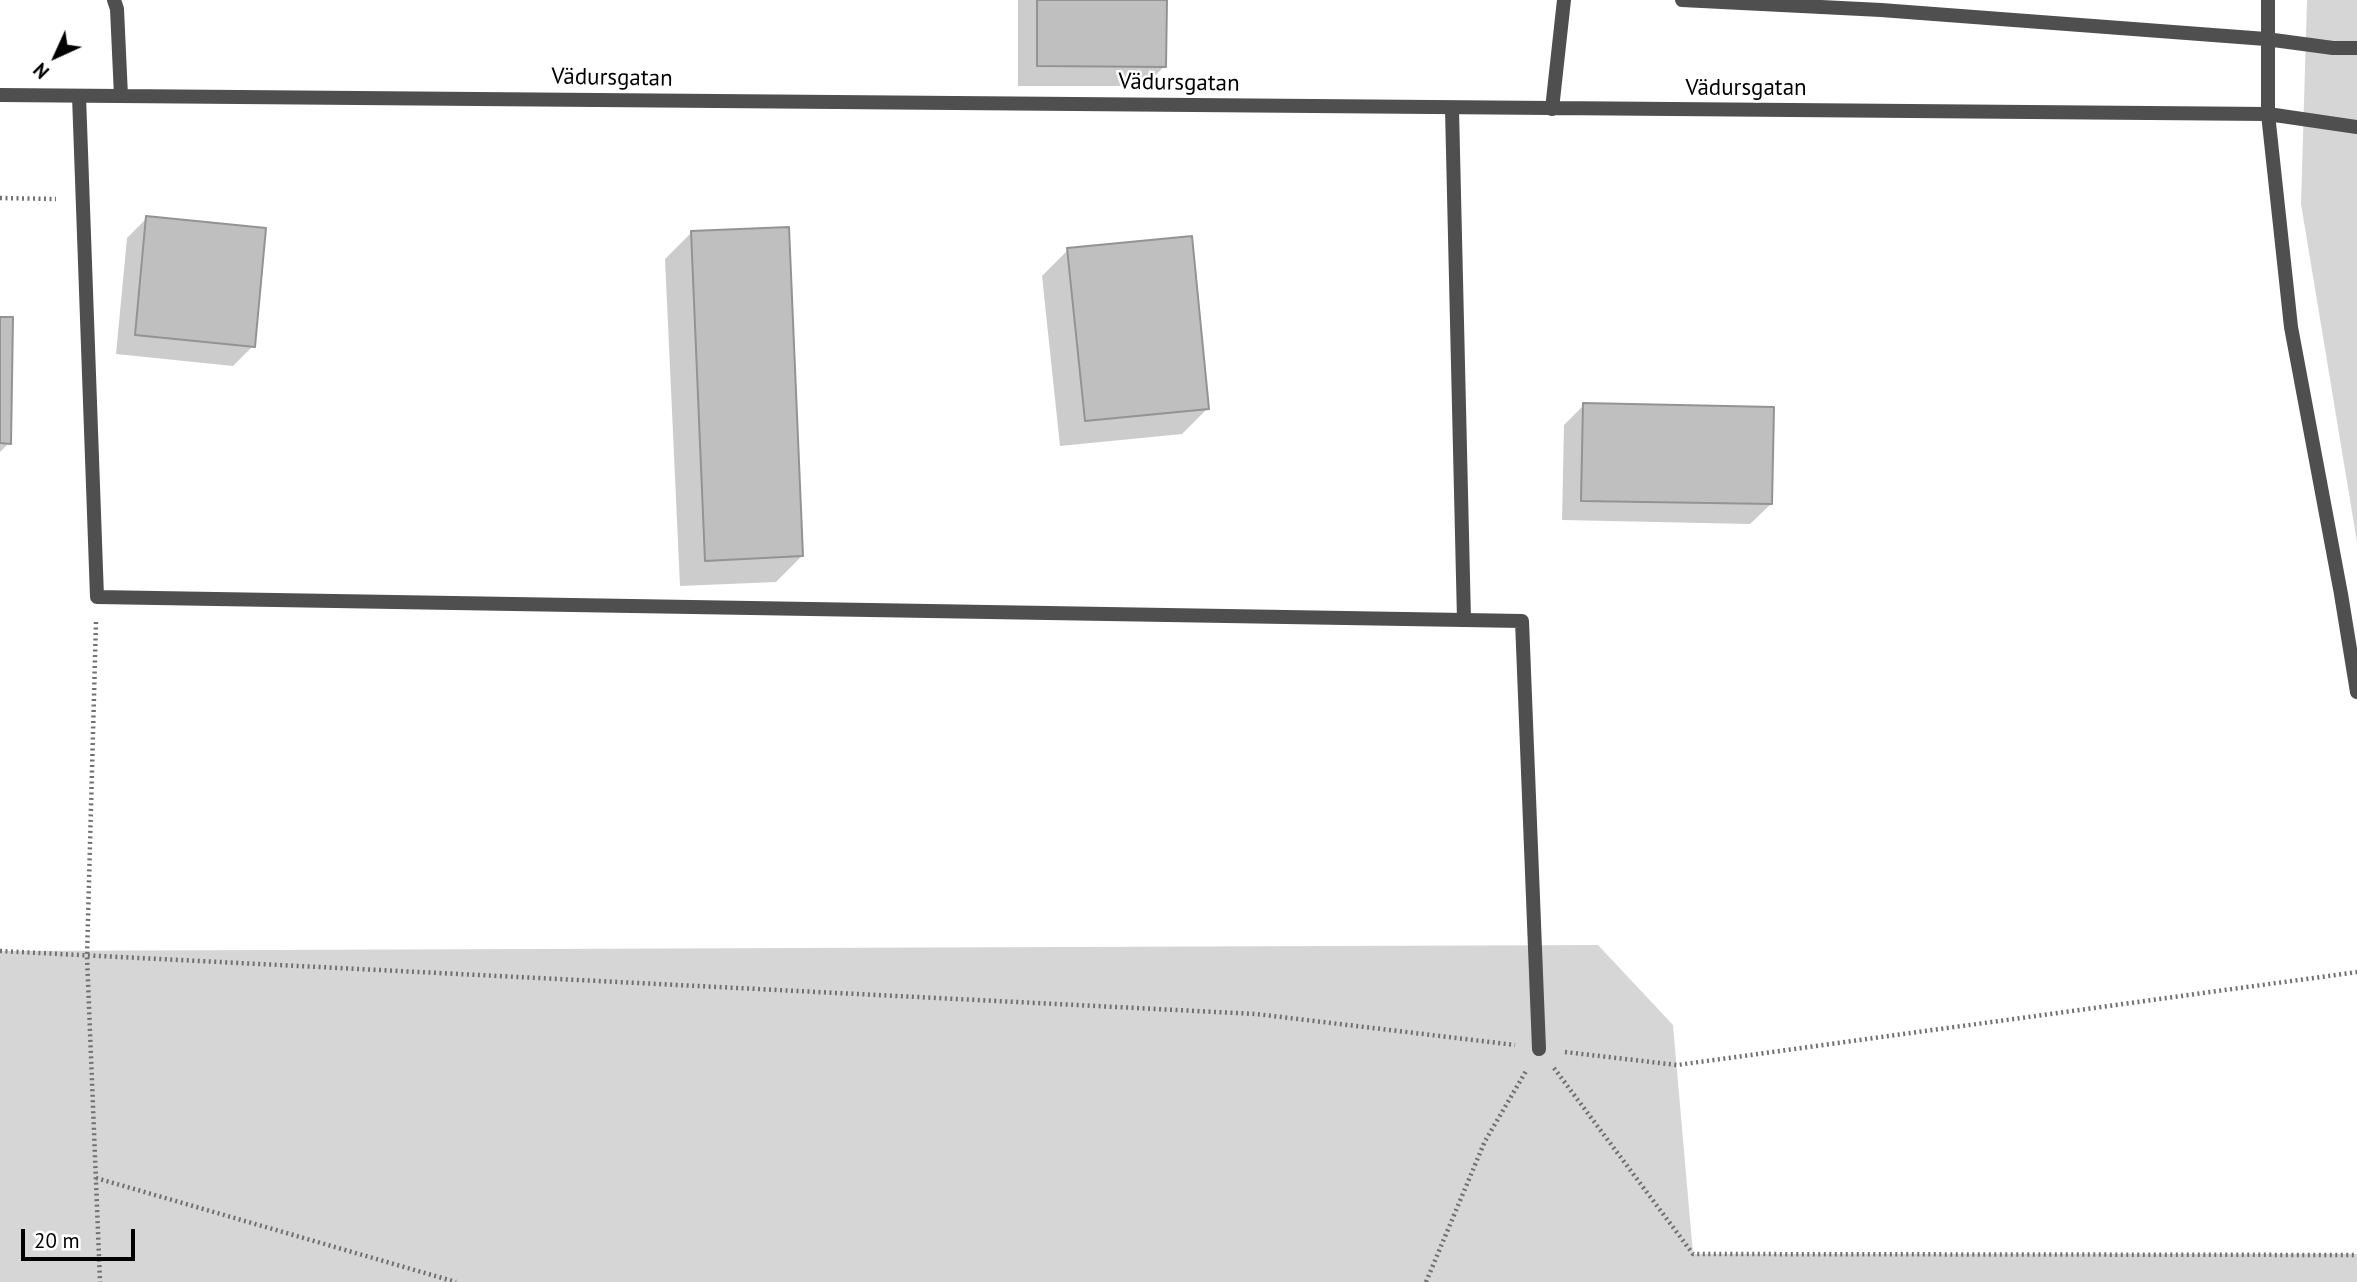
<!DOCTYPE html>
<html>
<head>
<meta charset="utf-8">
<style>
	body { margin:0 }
	#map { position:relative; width:2357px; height:1282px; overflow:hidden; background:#fff; font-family:"PT Sans",sans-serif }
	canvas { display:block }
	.north { position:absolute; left:21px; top:21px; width:70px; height:70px; -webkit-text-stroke:5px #fff; paint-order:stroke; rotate:225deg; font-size:19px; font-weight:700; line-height:28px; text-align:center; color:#000 }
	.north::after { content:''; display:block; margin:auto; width:24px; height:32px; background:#000; clip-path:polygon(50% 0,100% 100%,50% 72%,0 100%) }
	.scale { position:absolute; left:21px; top:1229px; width:114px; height:32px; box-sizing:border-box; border:4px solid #000; border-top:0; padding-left:9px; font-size:21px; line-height:24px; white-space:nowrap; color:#000; -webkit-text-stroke:5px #fff; paint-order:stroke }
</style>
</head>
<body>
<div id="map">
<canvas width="2357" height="1282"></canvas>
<div class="north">N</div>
<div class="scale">20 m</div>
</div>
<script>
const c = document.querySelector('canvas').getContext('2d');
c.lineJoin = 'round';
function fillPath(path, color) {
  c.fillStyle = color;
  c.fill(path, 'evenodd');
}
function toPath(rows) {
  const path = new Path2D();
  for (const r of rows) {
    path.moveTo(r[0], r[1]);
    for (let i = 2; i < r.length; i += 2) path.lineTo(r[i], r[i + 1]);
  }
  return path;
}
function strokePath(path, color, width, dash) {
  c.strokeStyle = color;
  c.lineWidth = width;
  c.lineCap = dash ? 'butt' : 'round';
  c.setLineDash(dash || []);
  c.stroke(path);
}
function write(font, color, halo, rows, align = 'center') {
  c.font = font + ' "PT Sans",sans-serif';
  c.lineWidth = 5;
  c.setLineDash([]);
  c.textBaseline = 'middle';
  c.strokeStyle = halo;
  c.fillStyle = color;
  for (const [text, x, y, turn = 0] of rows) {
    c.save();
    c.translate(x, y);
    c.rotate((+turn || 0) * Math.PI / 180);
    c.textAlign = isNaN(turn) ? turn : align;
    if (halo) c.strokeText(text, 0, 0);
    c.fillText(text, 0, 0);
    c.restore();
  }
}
fillPath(toPath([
	[2307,0,2357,0,2357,542,2301,204],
	[1598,945,1673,1025,1693,1254,2357,1254,2357,1282,0,1282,0,951]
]), '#d6d6d6');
fillPath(toPath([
	[1018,0,1165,0,1165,66,1144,86,1018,86],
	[147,218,253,346,233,366,116,354,127,238],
	[691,233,802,556,776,582,680,586,665,259],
	[1068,250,1208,408,1182,434,1060,446,1042,276],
	[0,318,9,443,0,452],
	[1584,405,1771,504,1750,524,1562,520,1564,425]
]), '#0003');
const building = toPath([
	[1037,0,1167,0,1166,67,1037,66,1037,0],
	[146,216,266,228,255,347,135,335,146,216],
	[789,227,803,556,705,561,691,231,789,227],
	[1192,236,1209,409,1085,421,1067,248,1192,236],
	[0,317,13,317,11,444,0,443,0,317],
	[1583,403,1774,407,1772,504,1581,501,1583,403]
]);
fillPath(building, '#bfbfbf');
strokePath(building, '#939393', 2);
strokePath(toPath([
	[0,198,56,199],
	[96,622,87,956,100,1282],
	[0,951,1256,1014,1515,1045],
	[1565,1052,1677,1065,2357,972],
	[1554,1068,1693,1254,2357,1255],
	[96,1178,456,1282],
	[1426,1282,1485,1141,1526,1071]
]), '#717171', 4.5, [2, 3.5]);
strokePath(toPath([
	[79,96,97,597,1464,620,1452,109]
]), '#4f4f4f', 14);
strokePath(toPath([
	[114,0,117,9,121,96],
	[1682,0,1881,10,2266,39,2333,48,2357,48],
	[2268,0,2268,114,2291,327,2341,594,2357,692],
	[0,95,2268,114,2357,127],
	[1552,109,1564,0],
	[1464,620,1522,621,1539,1049]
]), '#4f4f4f', 14);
write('23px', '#000', '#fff', [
	["Vädursgatan",612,78,1],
	["Vädursgatan",1179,83,1],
	["Vädursgatan",1746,88]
]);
</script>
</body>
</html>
